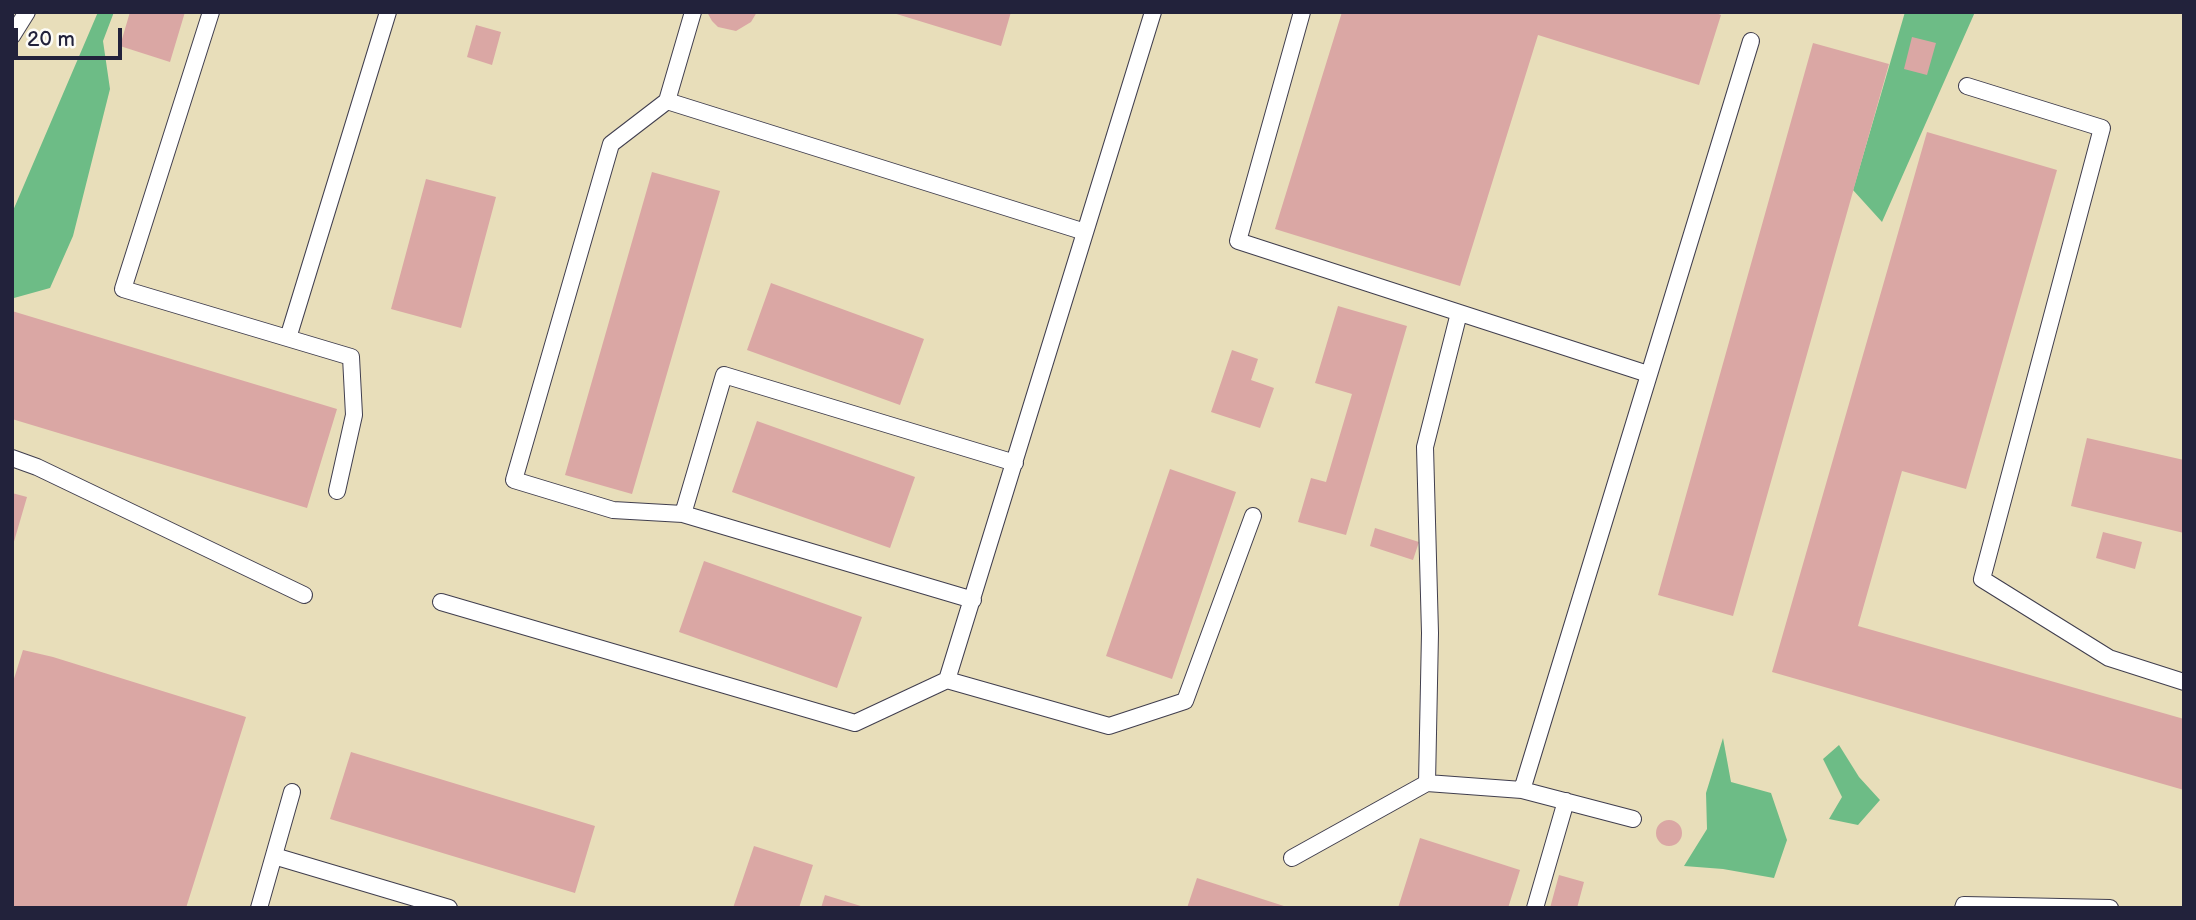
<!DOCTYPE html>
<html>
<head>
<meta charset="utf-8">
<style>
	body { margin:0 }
	#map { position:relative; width:2196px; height:920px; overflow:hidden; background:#e8deba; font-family:"Balsamiq Sans",sans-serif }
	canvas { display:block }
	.frame { position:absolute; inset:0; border:14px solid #22223b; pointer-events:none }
	.scale { position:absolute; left:14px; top:28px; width:108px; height:32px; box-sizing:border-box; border:4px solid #22223b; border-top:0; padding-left:9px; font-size:21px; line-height:24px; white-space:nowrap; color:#22223b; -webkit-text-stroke:5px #fdfcf7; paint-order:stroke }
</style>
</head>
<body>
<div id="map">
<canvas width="2196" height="920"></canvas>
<div class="frame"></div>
<div class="scale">20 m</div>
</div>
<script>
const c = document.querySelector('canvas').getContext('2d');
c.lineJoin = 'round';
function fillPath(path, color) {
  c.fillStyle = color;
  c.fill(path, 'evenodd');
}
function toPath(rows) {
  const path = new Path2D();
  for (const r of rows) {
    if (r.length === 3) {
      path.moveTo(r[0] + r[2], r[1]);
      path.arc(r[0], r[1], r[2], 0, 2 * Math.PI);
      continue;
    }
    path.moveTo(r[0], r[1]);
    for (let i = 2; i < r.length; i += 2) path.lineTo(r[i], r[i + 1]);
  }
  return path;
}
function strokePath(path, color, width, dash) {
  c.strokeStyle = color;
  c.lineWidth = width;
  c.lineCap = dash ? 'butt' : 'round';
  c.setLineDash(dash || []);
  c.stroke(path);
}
fillPath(toPath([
	[98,12,114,12,103,41,110,89,73,236,50,288,14,298,12,295,12,213],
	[1905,12,1975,12,1882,222,1853,190],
	[1723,738,1731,782,1771,793,1787,840,1774,878,1723,869,1684,866,1707,829,1706,793],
	[1839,745,1859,777,1880,800,1858,825,1829,819,1842,797,1823,759]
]), '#6dbc86');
fillPath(toPath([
	[130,12,185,12,170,62,120,46],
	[707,12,757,12,751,22,736,31,718,27,712,21],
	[890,12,1011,12,1001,46],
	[1342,12,1714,12,1721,15,1699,85,1538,35,1460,286,1275,229],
	[476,25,501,32,492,65,467,57],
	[1912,37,1936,43,1927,75,1904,69],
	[1813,43,1889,64,1733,616,1658,595],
	[1927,132,2057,170,1966,489,1902,471,1858,626,2184,719,2184,790,1772,672],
	[652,172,720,191,632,494,565,475],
	[426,179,496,197,461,328,391,309],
	[771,283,924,339,900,405,747,350],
	[1338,306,1407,326,1346,535,1298,522,1311,478,1326,482,1352,394,1315,383],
	[12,311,337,409,307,508,12,419],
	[1232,350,1258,359,1251,380,1274,388,1260,428,1211,412],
	[757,421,915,477,890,548,732,492],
	[2087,438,2184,460,2184,533,2071,506],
	[1170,469,1236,492,1172,679,1106,656],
	[12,493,27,497,13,545,12,545],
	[1375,528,1419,542,1413,560,1370,546],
	[2103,532,2142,542,2135,569,2096,558],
	[704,561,862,617,837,688,679,632],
	[23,650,53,657,246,717,186,908,12,908,12,685],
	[351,752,595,826,575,893,330,819],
	[1669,833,13],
	[1420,838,1520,870,1508,908,1398,908],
	[754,846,813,865,799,908,733,908],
	[1559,875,1584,882,1577,908,1550,908],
	[1197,878,1287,907,1287,908,1187,908],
	[825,895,864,907,864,908,821,908]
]), '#daa7a4');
const service = toPath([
	[211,12,123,289,351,357,354,415,337,491],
	[693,12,667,101,611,144,514,480,613,510,683,514,973,600],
	[1302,12,1238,241,1648,374],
	[12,36,27,12],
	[1967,86,2102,128,1982,579,2109,658,2184,682],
	[667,101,1085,232],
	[288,338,388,12],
	[12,458,37,467,304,595],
	[683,514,724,375,1015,463],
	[441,602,855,723,947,680,1153,12],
	[947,680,1109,726,1185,701,1253,516],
	[1427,783,1430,633,1425,447,1459,313],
	[1522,790,1751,41],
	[274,856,449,908],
	[1292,858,1427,783,1522,790,1633,819],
	[259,908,292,792],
	[1535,908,1566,801],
	[1963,908,1964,905,2110,908]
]);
strokePath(service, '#403e4e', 18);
strokePath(service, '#fff', 16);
</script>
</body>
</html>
